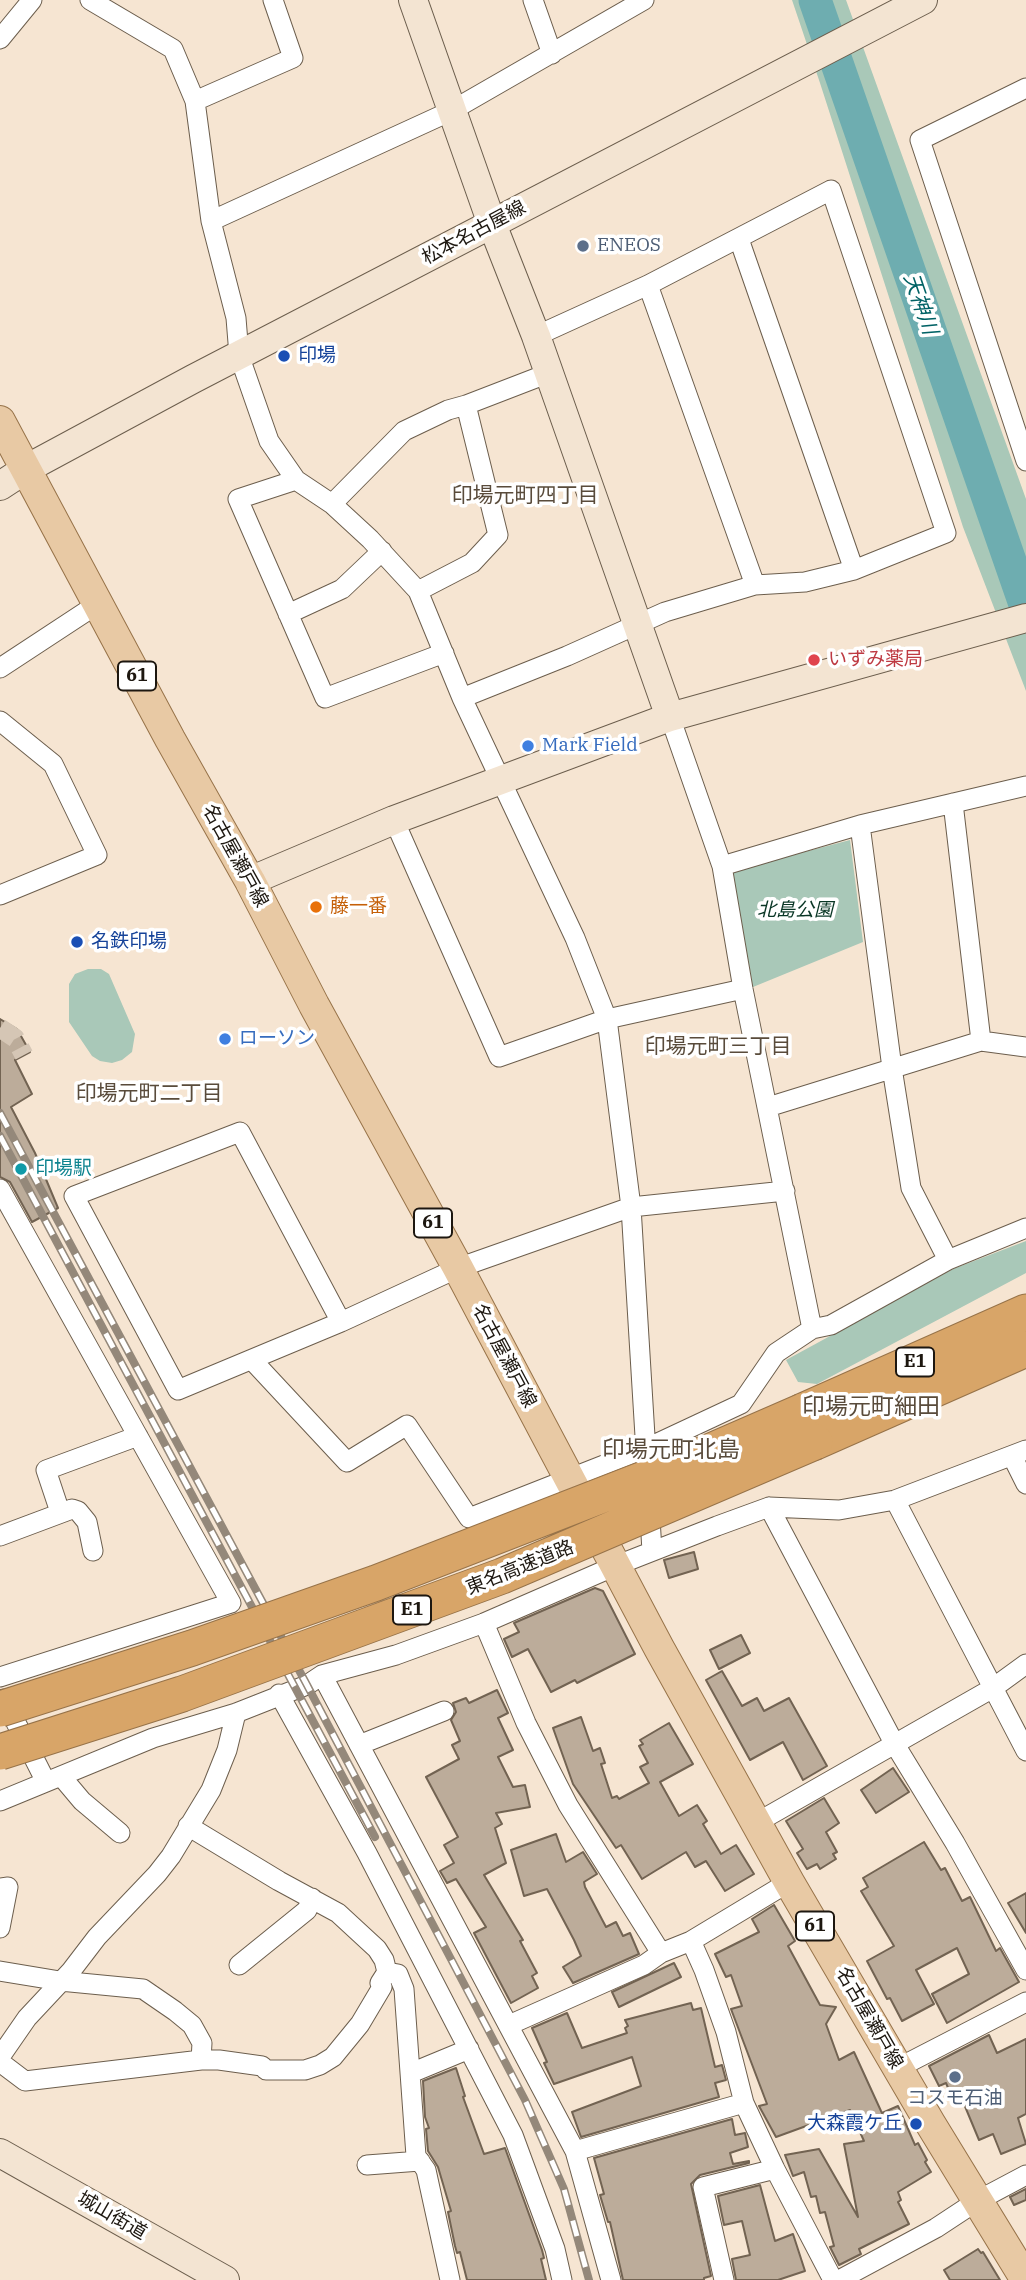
<!DOCTYPE html>
<html>
<head>
<meta charset="utf-8">
<style>
	body { margin:0 }
	canvas { display:block; background:#f6e5d2 }
</style>
</head>
<body>
<canvas width="1026" height="2280"></canvas>
<script>
const c = document.querySelector('canvas').getContext('2d');
c.lineJoin = 'round';
function fillPath(path, color) {
  c.fillStyle = color;
  c.fill(path, 'evenodd');
}
function toPath(rows) {
  const path = new Path2D();
  for (const r of rows) {
    path.moveTo(r[0], r[1]);
    for (let i = 2; i < r.length; i += 2) path.lineTo(r[i], r[i + 1]);
  }
  return path;
}
function strokePath(path, color, width, dash) {
  c.strokeStyle = color;
  c.lineWidth = width;
  c.lineCap = dash ? 'butt' : 'round';
  c.setLineDash(dash || []);
  c.stroke(path);
}
function write(font, color, halo, rows, align = 'center') {
  c.font = font + ' "IBM Plex Serif","Noto Sans JP",serif';
  c.lineWidth = 7;
  c.setLineDash([]);
  c.textBaseline = 'middle';
  c.strokeStyle = halo;
  c.fillStyle = color;
  for (const [text, x, y, turn = 0] of rows) {
    c.save();
    c.translate(x, y);
    c.rotate((+turn || 0) * Math.PI / 180);
    c.textAlign = isNaN(turn) ? turn : align;
    if (halo) c.strokeText(text, 0, 0);
    c.fillText(text, 0, 0);
    c.restore();
  }
}
fillPath(toPath([
	[792,0,846,0,1026,499,1026,691,963,527,820,83],
	[850,840,863,942,753,987,732,871],
	[88,969,101,969,109,974,135,1034,132,1052,122,1060,112,1063,100,1061,92,1056,69,1022,69,984,75,974],
	[1026,1241,1026,1273,817,1384,798,1382,786,1360,953,1269]
]), '#a9c8b8');
strokePath(toPath([
	[815,0,1026,607]
]), '#6eadb0', 33);
const building = toPath([
	[0,1019,17,1029,30,1052,15,1060,32,1094,11,1107,35,1153,58,1208,32,1222,10,1182,0,1177,0,1019],
	[694,1552,698,1569,669,1578,664,1560,694,1552],
	[595,1588,603,1591,635,1654,577,1683,575,1680,551,1692,528,1649,512,1657,504,1639,519,1632,514,1623,595,1588],
	[741,1635,750,1653,719,1669,710,1650,741,1635],
	[722,1671,742,1706,757,1698,764,1711,789,1698,827,1766,803,1780,783,1742,750,1760,706,1680,722,1671],
	[497,1690,508,1713,498,1718,513,1750,498,1757,513,1787,525,1785,530,1807,496,1813,502,1824,495,1828,506,1863,484,1875,523,1940,520,1941,537,1973,532,1976,538,1988,511,2003,474,1933,486,1927,456,1879,447,1883,440,1871,454,1863,444,1845,458,1837,426,1777,459,1759,452,1745,460,1741,451,1720,456,1712,453,1703,466,1698,469,1703,497,1690],
	[581,1717,593,1751,600,1748,605,1763,601,1764,612,1798,617,1796,619,1799,649,1783,640,1767,648,1763,639,1746,643,1744,640,1740,669,1723,693,1764,660,1782,679,1816,697,1805,707,1821,703,1824,721,1854,736,1845,754,1874,725,1891,706,1861,695,1867,686,1852,642,1879,621,1845,616,1848,573,1784,553,1728,581,1717],
	[893,1768,909,1792,876,1813,861,1790,893,1768],
	[824,1798,839,1823,826,1832,837,1852,833,1854,836,1859,820,1869,817,1864,807,1869,797,1853,803,1849,786,1821,824,1798],
	[556,1834,566,1862,583,1852,597,1874,584,1882,585,1887,606,1927,616,1922,623,1936,630,1933,639,1954,573,1983,563,1967,581,1956,574,1940,547,1889,524,1896,511,1850,556,1834],
	[924,1842,941,1870,945,1868,962,1901,970,1897,996,1951,1000,1948,1019,1982,947,2023,932,1994,969,1974,957,1948,916,1970,934,2004,902,2021,890,1998,887,1999,867,1961,894,1946,861,1891,868,1887,863,1878,924,1842],
	[1026,1893,1026,1933,1008,1903,1026,1893],
	[774,1905,795,1941,788,1946,820,2005,836,2007,826,2024,839,2060,854,2052,881,2111,882,2113,898,2106,915,2145,918,2143,927,2160,925,2162,931,2172,898,2192,901,2200,898,2202,909,2224,859,2249,861,2254,839,2265,830,2247,834,2246,825,2212,820,2213,816,2196,811,2197,804,2172,793,2176,785,2155,819,2149,858,2217,844,2144,864,2141,850,2110,776,2137,759,2106,767,2104,731,2009,742,2006,731,1975,726,1977,715,1954,759,1932,752,1919,774,1905],
	[674,1963,681,1977,619,2007,612,1992,674,1963],
	[691,2003,693,2010,701,2008,715,2067,722,2065,726,2080,715,2083,719,2097,581,2137,572,2112,641,2086,632,2057,554,2084,544,2063,547,2062,532,2028,567,2013,582,2048,627,2033,625,2028,628,2026,625,2020,691,2003],
	[989,2035,997,2053,1026,2039,1026,2114,1018,2118,1026,2144,1001,2154,993,2134,979,2140,959,2092,951,2095,946,2083,939,2086,929,2066,989,2035],
	[456,2068,465,2096,463,2097,484,2154,505,2148,542,2250,544,2258,541,2259,546,2280,467,2280,460,2252,457,2253,455,2246,448,2212,451,2211,438,2167,428,2151,426,2129,429,2128,425,2117,423,2081,456,2068],
	[732,2119,735,2135,745,2133,748,2147,730,2153,733,2164,749,2161,749,2163,700,2175,691,2184,711,2276,704,2278,704,2280,623,2280,610,2222,608,2222,600,2195,604,2194,594,2158,732,2119],
	[760,2185,775,2241,793,2234,805,2271,778,2280,736,2280,732,2259,750,2255,742,2221,724,2225,718,2196,760,2185],
	[1026,2189,1026,2200,1014,2205,1010,2197,1026,2189],
	[978,2249,981,2253,983,2252,1000,2280,950,2280,944,2270,978,2249]
]);
fillPath(building, '#bcac9a');
strokePath(building, '#726352', 2);
strokePath(toPath([
	[0,1028,15,1038,24,1055]
]), '#d5c6b5', 19, [19, 10]);
const street = toPath([
	[90,0,173,49,195,101,211,221,236,318,239,355,269,441,296,480,332,504,370,539,418,591,462,698,575,938,607,1019,631,1207,652,1551],
	[533,0,552,54],
	[0,39,32,0],
	[1026,88,920,140,1026,461],
	[195,101,293,58,273,0],
	[211,221,451,111,644,0],
	[739,239,854,570],
	[648,285,755,585],
	[296,480,238,499,325,698,444,653],
	[332,504,404,431,448,410,466,405,549,373],
	[418,591,472,563,498,535,466,405],
	[288,614,342,589,382,551],
	[0,668,99,603],
	[462,698,567,656,665,612,755,585,805,582,854,570,946,533,831,190,648,285,536,336],
	[670,717,722,866,743,989,812,1329],
	[0,721,53,764,97,855,0,895],
	[953,803,981,1041],
	[394,820,499,1057,607,1019,743,989],
	[860,825,892,1068,911,1188,948,1260],
	[722,866,860,825,1026,786],
	[768,1107,981,1041,1026,1047],
	[0,1189,231,1603,0,1677],
	[341,1322,240,1132,74,1196,178,1390,341,1322,458,1268,631,1207,785,1191],
	[252,1360,347,1462,407,1425,469,1518,647,1448,741,1404,776,1353,812,1329,831,1325,948,1260,1026,1228],
	[1012,1456,1026,1484],
	[895,1500,1026,1751],
	[769,1507,894,1743,955,1843,1026,1970],
	[60,1512,46,1470,138,1436],
	[0,1536,72,1509,78,1511,87,1522,93,1551],
	[484,1623,526,1723,568,1805,661,1953],
	[322,1675,575,2151,611,2280],
	[279,1694,367,1853,513,2135,555,2249,562,2280],
	[4,1699,46,1782],
	[359,1745,444,1711],
	[64,1775,66,1782,82,1801,120,1833],
	[0,1801,153,1738,236,1713,307,1685,322,1675,396,1655,484,1623,615,1566,717,1526,769,1507,839,1510,895,1500,1026,1450],
	[756,1823,993,1688,1026,1664],
	[188,1826,279,1881,338,1913,377,1949,384,1960,387,1972,398,1974,404,1989,416,2156,426,2170,450,2280],
	[0,1888,8,1887,0,1928],
	[691,1941,704,1970,726,2032,744,2103,775,2169,833,2280],
	[239,1965,307,1910,312,1898],
	[0,1971,60,1981,143,1989,175,2011,192,2025,202,2043,201,2060],
	[509,2025,644,1965,661,1953,691,1941,789,1882],
	[0,2057,27,2018,71,1971,97,1937,157,1874,171,1856,211,1790,227,1750,236,1713],
	[0,2062,25,2081,201,2060,219,2060,262,2066,266,2070,305,2070,320,2065,333,2057,360,2024,382,1987,380,1983,387,1972],
	[898,2068,1026,2002],
	[411,2073,469,2049],
	[575,2151,744,2103],
	[367,2165,420,2161],
	[724,2280,703,2187,775,2169],
	[839,2280,936,2228,977,2201,1026,2175]
]);
const secondary = toPath([
	[413,0,492,224,536,336,670,717],
	[0,486,26,469,193,379,923,0],
	[250,881,394,820,670,717,1026,618],
	[0,2153,225,2280]
]);
const primary = toPath([
	[0,421,170,739,250,881,314,1005,458,1268,659,1648,789,1882,930,2123,1026,2280]
]);
const highway = toPath([
	[803,1411,1026,1312],
	[815,1442,1026,1349]
]);
strokePath(street, '#6c5e4d', 21);
strokePath(secondary, '#6c5e4d', 30);
strokePath(primary, '#977349', 32);
strokePath(highway, '#977349', 37);
strokePath(street, '#fff', 19);
strokePath(secondary, '#f3e4d2', 28);
strokePath(primary, '#e8c9a4', 30);
strokePath(highway, '#d8a568', 35);
const rail = toPath([
	[0,1113,307,1685,525,2100,564,2189,589,2280],
	[0,1136,375,1837]
]);
strokePath(rail, '#94887a', 8);
strokePath(rail, '#fff', 5, [16]);
const highwayBridge = toPath([
	[0,1709,192,1648,376,1583,672,1468,803,1411],
	[0,1752,182,1694,502,1576,815,1442]
]);
strokePath(highwayBridge, '#977349', 37, []);
strokePath(highwayBridge, '#d8a568', 35);
for (const [x, y, r, color] of [
	[583,246,7,"#5c6f8a"],
	[284,356,7,"#1a4fb4"],
	[814,660,7,"#e0444e"],
	[528,746,7,"#3f7fe0"],
	[316,907,7,"#e8710a"],
	[77,942,7,"#1a4fb4"],
	[225,1039,7,"#3f7fe0"],
	[21,1169,7,"#0f9aa8"],
	[955,2077,7,"#5c6f8a"],
	[916,2124,7,"#1a4fb4"]
]) {
  const dot = new Path2D();
  dot.arc(x, y, r, 0, 2 * Math.PI);
  c.fillStyle = color;
  c.fill(dot);
  strokePath(dot, '#fff', 2.5);
}
for (const [x, y, w] of [
	[137,676,38],
	[433,1223,38],
	[915,1362,38],
	[412,1610,38],
	[815,1926,38]
]) {
  const box = new Path2D();
  box.roundRect(x - w / 2, y - 14.5, w, 29, 5);
  c.fillStyle = '#fff';
  c.fill(box);
  strokePath(box, '#1d1710', 2);
}
write('bold 18px', '#1d1710', null, [
	["61",137,676],
	["61",433,1223],
	["E1",915,1362],
	["E1",412,1610],
	["61",815,1926]
]);
write('19px', '#1d1710', '#fff', [
	["松本名古屋線",474,233,-28],
	["名古屋瀬戸線",235,856,61],
	["名古屋瀬戸線",504,1356,62],
	["東名高速道路",520,1568,-22],
	["名古屋瀬戸線",869,2018,60],
	["城山街道",112,2216,30]
]);
write('19px', '#4e5e75', '#fff', [
	["ENEOS",597,246],
	["コスモ石油",955,2099,"center"]
], 'left');
write('19px', '#164399', '#fff', [
	["印場",298,356],
	["名鉄印場",91,942],
	["大森霞ケ丘",902,2124,"right"]
], 'left');
write('19px', '#be3a42', '#fff', [
	["いずみ薬局",828,660]
], 'left');
write('19px', '#366cbe', '#fff', [
	["Mark Field",542,746],
	["ローソン",239,1039]
], 'left');
write('19px', '#c56008', '#fff', [
	["藤一番",330,907]
], 'left');
write('italic 19px', '#093625', '#fff', [
	["北島公園",795,911]
]);
write('19px', '#0d838f', '#fff', [
	["印場駅",35,1169]
], 'left');
write('italic 21px', '#016265', '#fff', [
	["天神川",920,304,71]
]);
write('21px', '#594b3b', '#fff', [
	["印場元町四丁目",525,496],
	["印場元町三丁目",718,1047],
	["印場元町二丁目",149,1094]
]);
write('23px', '#594b3b', '#fff', [
	["印場元町細田",871,1407],
	["印場元町北島",671,1450]
]);
</script>
</body>
</html>
